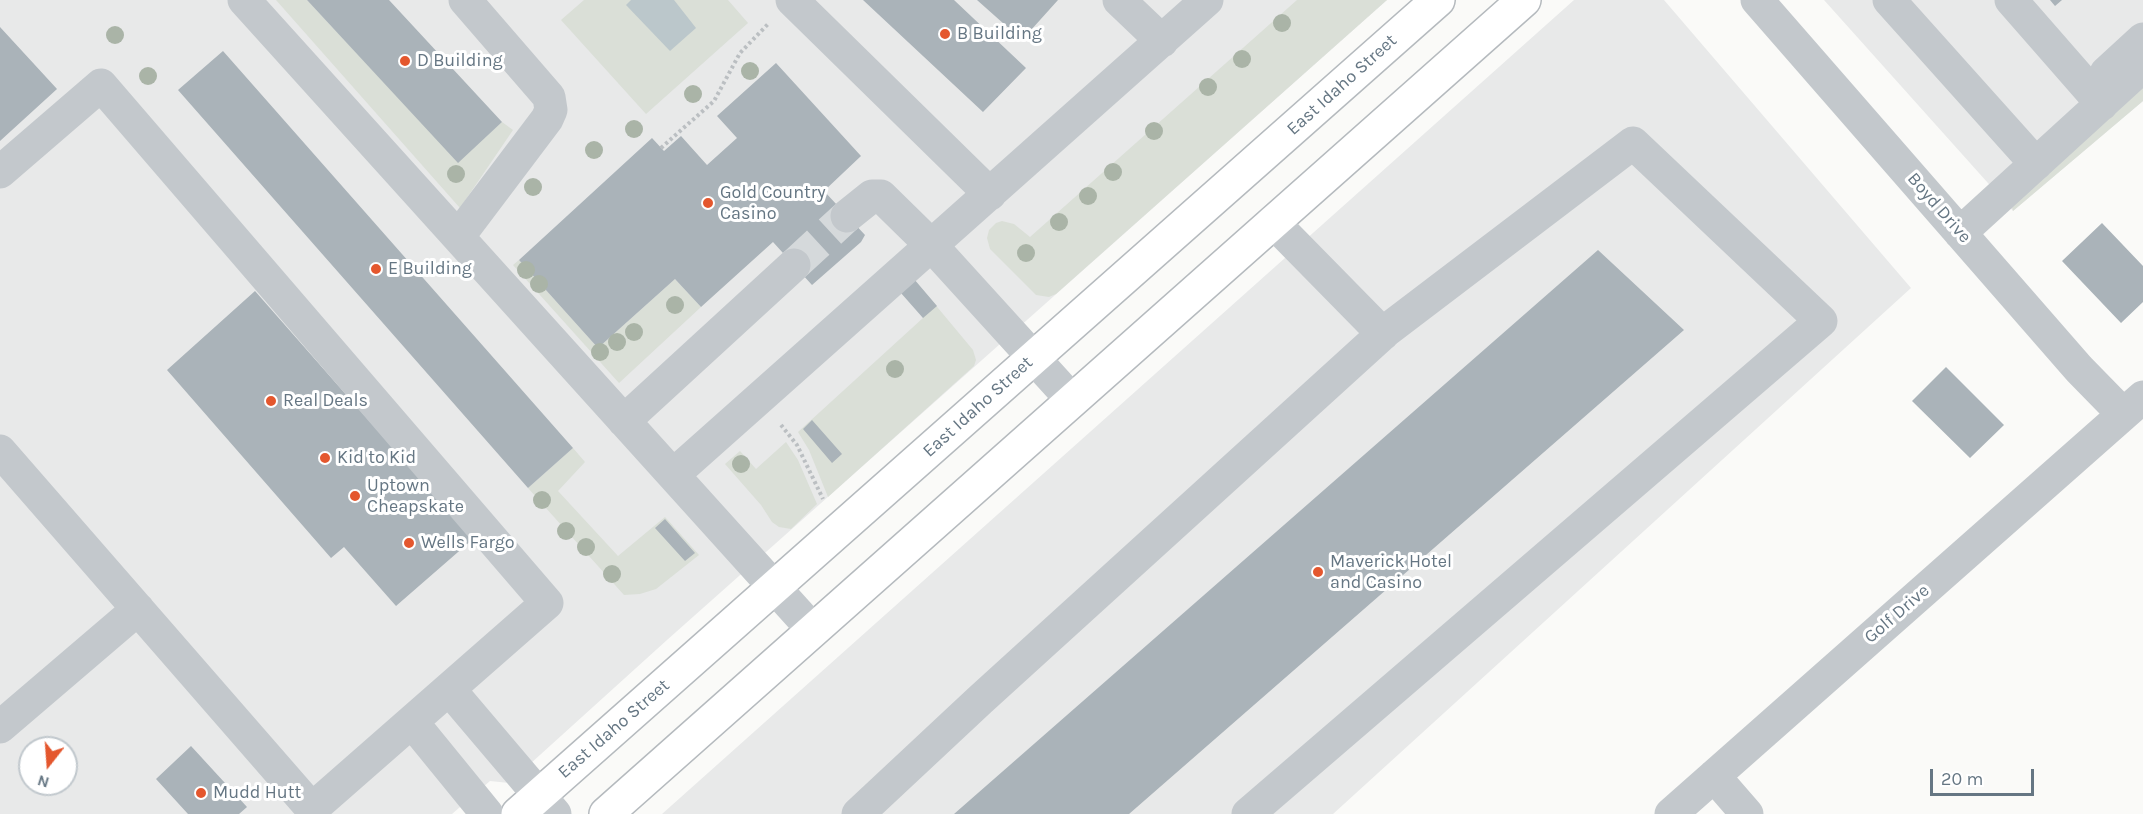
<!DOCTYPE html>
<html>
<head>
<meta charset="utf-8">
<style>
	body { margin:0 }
	#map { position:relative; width:2143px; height:814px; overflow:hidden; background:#fafaf8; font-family:Karla,sans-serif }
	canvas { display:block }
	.north { position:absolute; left:18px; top:736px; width:60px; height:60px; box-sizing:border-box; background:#fff; border:2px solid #c1c8cd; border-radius:50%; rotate:197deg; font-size:16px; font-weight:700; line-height:24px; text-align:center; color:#657683 }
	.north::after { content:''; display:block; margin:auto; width:21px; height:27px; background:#e4572e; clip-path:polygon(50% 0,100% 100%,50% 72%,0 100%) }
	.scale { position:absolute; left:1930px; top:769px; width:104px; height:27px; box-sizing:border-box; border:3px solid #657683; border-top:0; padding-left:8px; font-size:18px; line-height:21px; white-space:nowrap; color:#657683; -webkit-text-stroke:4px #fff; paint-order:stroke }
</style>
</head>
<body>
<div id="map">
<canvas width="2143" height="814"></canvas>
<div class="north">N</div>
<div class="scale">20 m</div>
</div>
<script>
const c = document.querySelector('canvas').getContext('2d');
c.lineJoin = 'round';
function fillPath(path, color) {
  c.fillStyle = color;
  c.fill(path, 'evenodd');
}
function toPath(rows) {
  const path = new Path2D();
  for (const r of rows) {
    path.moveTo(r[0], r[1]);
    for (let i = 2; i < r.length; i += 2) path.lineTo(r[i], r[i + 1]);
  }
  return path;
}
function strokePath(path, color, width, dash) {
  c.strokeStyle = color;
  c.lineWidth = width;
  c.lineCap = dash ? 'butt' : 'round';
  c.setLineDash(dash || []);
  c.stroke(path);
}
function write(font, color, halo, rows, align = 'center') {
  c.font = font + ' Karla,sans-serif';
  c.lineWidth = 6;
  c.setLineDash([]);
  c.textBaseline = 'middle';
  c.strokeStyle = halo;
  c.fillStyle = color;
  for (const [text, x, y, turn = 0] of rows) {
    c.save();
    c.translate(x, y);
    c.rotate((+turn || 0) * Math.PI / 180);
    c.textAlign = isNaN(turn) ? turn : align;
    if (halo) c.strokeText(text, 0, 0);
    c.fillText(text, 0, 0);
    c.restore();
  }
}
fillPath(toPath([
	[0,0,1387,0,667,640,509,783,490,781,452,814,0,814],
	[30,748,66,748,66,784,30,784],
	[1574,0,1664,0,1911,288,1333,814,662,814],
	[1824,0,2143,0,2143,101,2013,211]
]), '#e8e9e9');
fillPath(toPath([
	[276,0,307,0,458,162,502,122,513,130,460,208],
	[584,0,728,0,748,23,646,114,561,20],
	[1297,0,1387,0,1056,294,1049,297,1036,295,990,249,987,238,989,230,996,223,1002,221,1014,224,1030,237],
	[2143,82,2143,101,2013,211,2011,203],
	[519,260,598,348,675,279,701,307,619,383,513,265],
	[908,272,973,350,976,360,974,366,828,497,809,450,798,432,923,318],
	[786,442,798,460,817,504,791,529,779,527,772,522,761,505,725,464,740,451,756,469],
	[573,448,585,462,558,491,618,556,665,517,699,555,656,589,640,594,624,595,528,488]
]), '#dadfd7');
fillPath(toPath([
	[631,0,674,0,696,28,670,51,626,5]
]), '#bbc7cb');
fillPath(toPath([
	[307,0,389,0,502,122,458,163],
	[863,0,954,0,1026,68,983,112],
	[977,0,1058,0,1022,40],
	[2050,0,2062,0,2055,6],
	[0,27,57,89,0,141],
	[223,51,573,448,528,488,178,90],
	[776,63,861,156,824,191,865,235,861,242,812,285,773,242,701,307,675,279,598,348,519,260,652,138,664,151,681,136,707,165,737,138,717,116],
	[2102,223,2143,266,2143,302,2121,323,2062,261],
	[1598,250,1684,330,1129,814,954,814],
	[908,272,937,306,923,318,893,284],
	[255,291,473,539,396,606,344,547,331,558,167,370],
	[1946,367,2004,425,1970,458,1912,401],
	[812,420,842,454,832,463,803,429],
	[665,519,695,553,685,561,655,528],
	[191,746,247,807,239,814,188,814,156,779]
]), '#aab3b9');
strokePath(toPath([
	[794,265,847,216]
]), '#d5d9db', 33, [33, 16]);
const major = toPath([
	[518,814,1438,0],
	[606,814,1524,0]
]);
strokePath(major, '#b5babe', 36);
strokePath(toPath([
	[661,148,714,101,740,53,769,23],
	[781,425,797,445,823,499]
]), '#bbbfc2', 4, [3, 3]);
strokePath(toPath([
	[244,0,813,630],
	[792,0,990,194],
	[1119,0,1162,41],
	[1757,0,2079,369,2123,414],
	[1889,0,2036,164],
	[2011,0,2102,104],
	[2106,73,2143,39],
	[0,172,101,85,547,603,312,809,0,451],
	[847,216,872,196,881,196,932,246,1072,400],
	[1273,222,1383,334],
	[1960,233,2143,66],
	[458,237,547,119,551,110,549,97,465,0],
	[624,421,794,265],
	[673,475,1207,0],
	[449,689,555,814],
	[412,722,487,814],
	[0,727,138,609],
	[1714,776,1747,814],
	[858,814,980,700,1387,330,1633,143,1821,321,1248,814],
	[1671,814,2143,397]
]), '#c3c8cc', 33);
strokePath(major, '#fff', 33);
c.fillStyle = '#aab4a7';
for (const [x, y] of [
	[1282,23],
	[115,35],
	[1242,59],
	[750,71],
	[148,76],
	[1208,87],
	[693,94],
	[634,129],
	[1154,131],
	[594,150],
	[1113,172],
	[456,174],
	[533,187],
	[1088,196],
	[1059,222],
	[1026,253],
	[526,270],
	[539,284],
	[675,305],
	[634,332],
	[617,342],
	[600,352],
	[895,369],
	[741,464],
	[542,500],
	[566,531],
	[586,547],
	[612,574]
]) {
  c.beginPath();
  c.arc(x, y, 9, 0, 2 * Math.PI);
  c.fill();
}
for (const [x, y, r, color] of [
	[945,34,6,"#e4572e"],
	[405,61,6,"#e4572e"],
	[708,203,6,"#e4572e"],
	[376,269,6,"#e4572e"],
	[271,401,6,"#e4572e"],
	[325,458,6,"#e4572e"],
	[355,496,6,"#e4572e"],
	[409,543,6,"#e4572e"],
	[1318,572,6,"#e4572e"],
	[201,793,6,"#e4572e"]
]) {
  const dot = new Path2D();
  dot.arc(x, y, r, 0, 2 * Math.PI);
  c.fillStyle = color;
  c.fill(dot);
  strokePath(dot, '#fff', 2);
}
write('18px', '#657683', '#fff', [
	["B Building",957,34],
	["D Building",417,61],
	["Gold Country",720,193],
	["Casino",720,214],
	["E Building",388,269],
	["Real Deals",283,401],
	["Kid to Kid",337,458],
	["Uptown",367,486],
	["Cheapskate",367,507],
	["Wells Fargo",421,543],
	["Maverick Hotel",1330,562],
	["and Casino",1330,583],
	["Mudd Hutt",213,793]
], 'left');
write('18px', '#657683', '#fff', [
	["East Idaho Street",1342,85,-42],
	["Boyd Drive",1939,208,49],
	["East Idaho Street",978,407,-42],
	["Golf Drive",1897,614,-41],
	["East Idaho Street",614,729,-41]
]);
</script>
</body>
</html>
